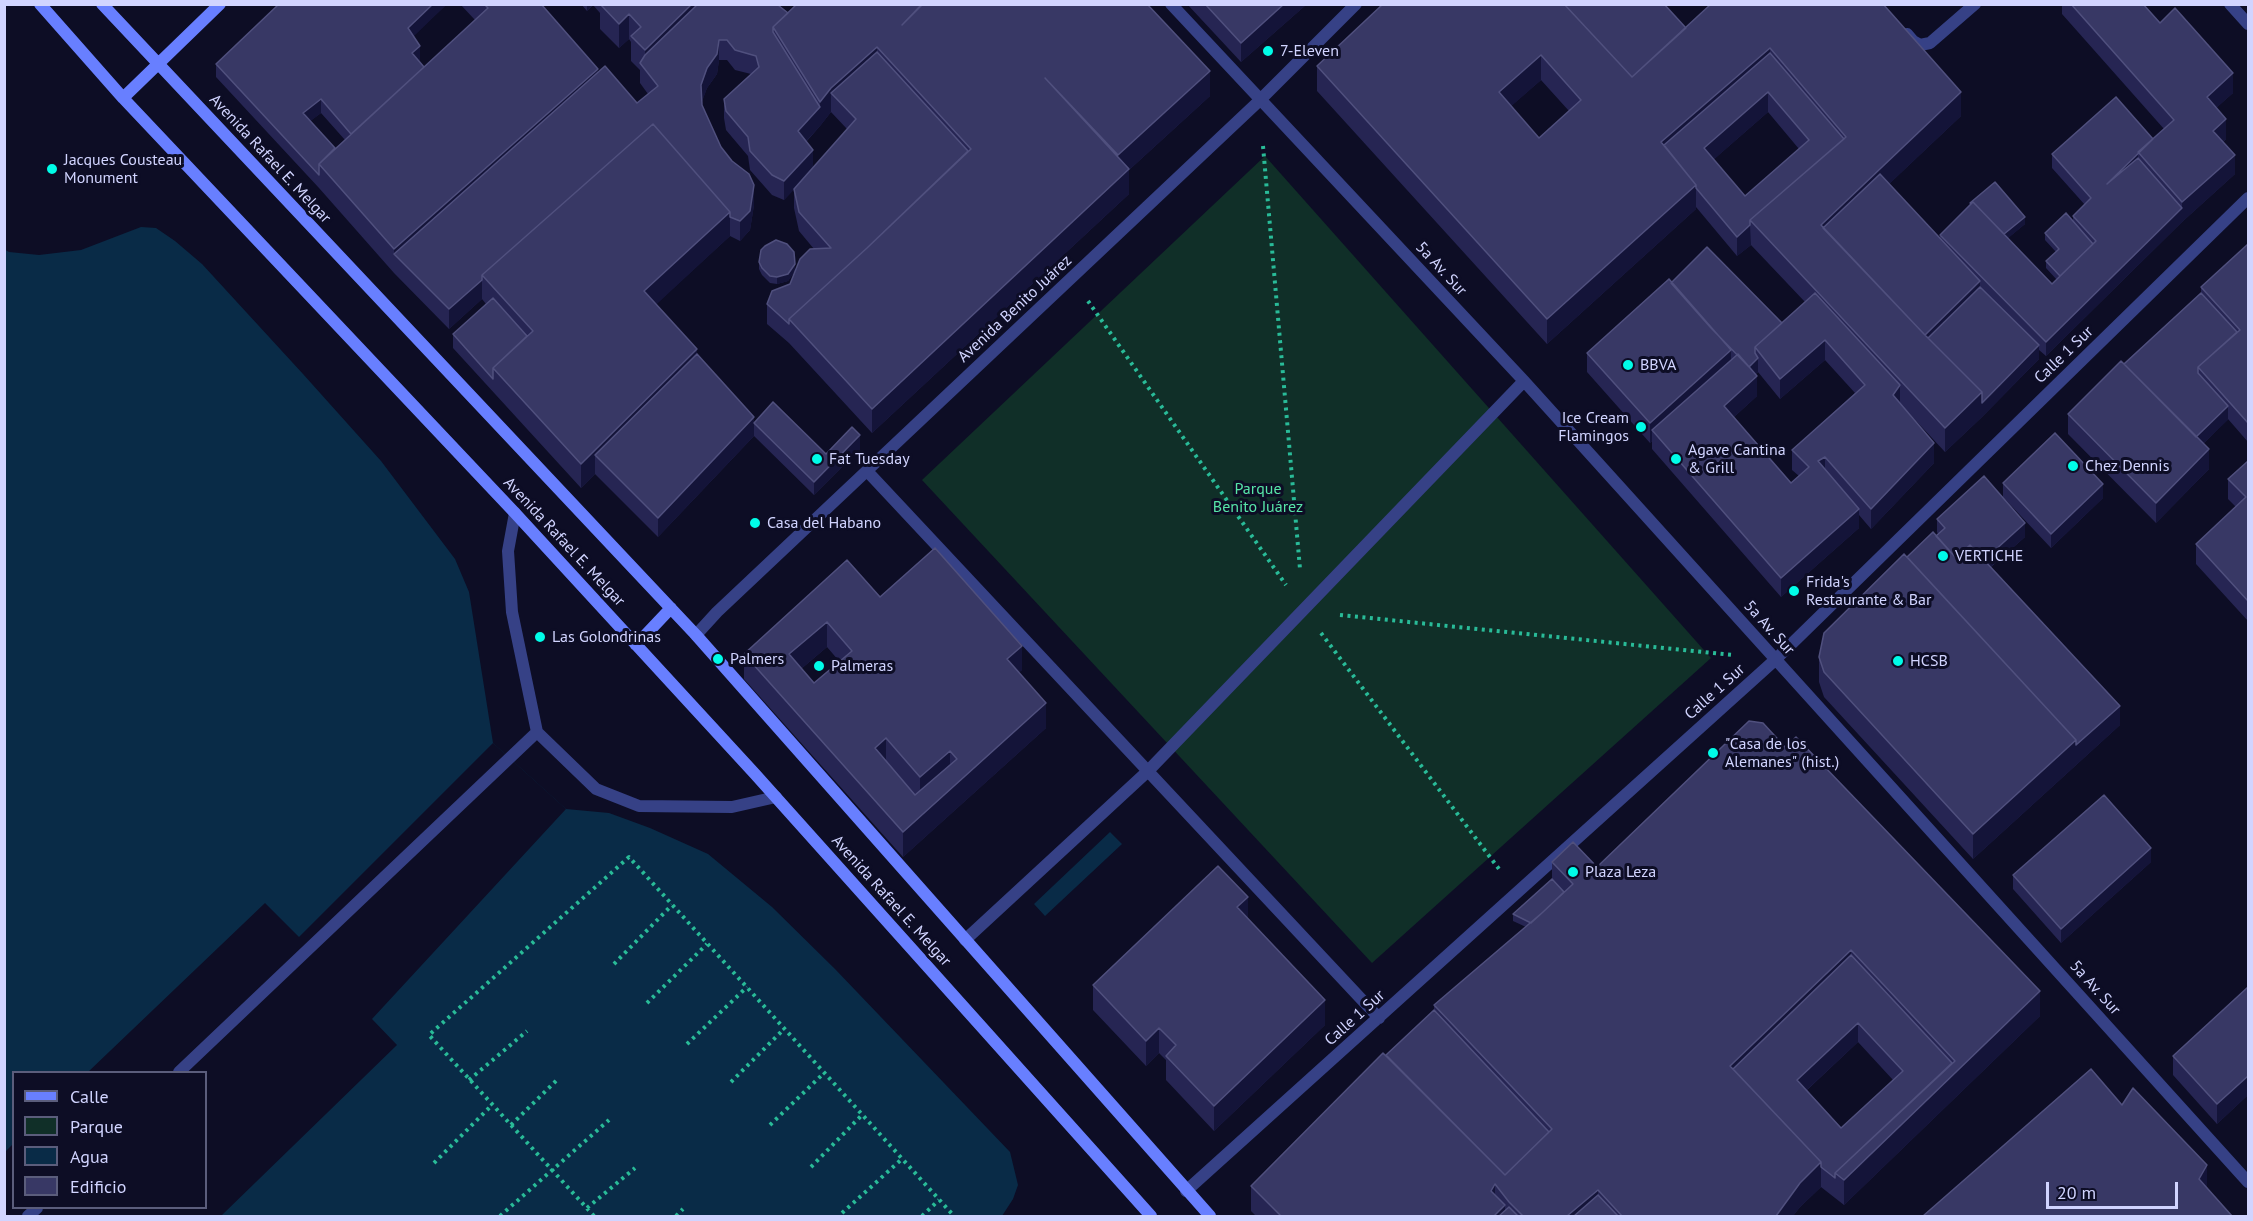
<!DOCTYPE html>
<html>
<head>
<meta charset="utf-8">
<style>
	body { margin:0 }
	#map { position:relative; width:2253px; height:1221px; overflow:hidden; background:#0d0d25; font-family:"PT Sans",sans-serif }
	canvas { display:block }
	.frame { position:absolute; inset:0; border:6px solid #d1d4ff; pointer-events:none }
	.legend { position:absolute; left:12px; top:1071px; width:195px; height:138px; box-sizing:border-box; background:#0d0d25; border:2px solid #5b5d7c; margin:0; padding:8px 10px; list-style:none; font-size:18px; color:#d1d4ff }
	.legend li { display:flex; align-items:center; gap:12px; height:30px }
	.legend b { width:30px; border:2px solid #5b5d7c }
	.scale { position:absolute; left:2046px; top:1182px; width:132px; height:27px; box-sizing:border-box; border:3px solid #d1d4ff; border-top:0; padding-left:8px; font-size:18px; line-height:21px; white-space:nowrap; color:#d1d4ff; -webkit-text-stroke:4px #0d0d25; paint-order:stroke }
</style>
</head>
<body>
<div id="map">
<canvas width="2253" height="1221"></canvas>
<div class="frame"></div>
<ul class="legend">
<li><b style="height:8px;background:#687fff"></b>Calle</li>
<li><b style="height:16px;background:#102f28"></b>Parque</li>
<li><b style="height:16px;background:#092b47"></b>Agua</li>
<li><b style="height:16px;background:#383865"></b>Edificio</li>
</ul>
<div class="scale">20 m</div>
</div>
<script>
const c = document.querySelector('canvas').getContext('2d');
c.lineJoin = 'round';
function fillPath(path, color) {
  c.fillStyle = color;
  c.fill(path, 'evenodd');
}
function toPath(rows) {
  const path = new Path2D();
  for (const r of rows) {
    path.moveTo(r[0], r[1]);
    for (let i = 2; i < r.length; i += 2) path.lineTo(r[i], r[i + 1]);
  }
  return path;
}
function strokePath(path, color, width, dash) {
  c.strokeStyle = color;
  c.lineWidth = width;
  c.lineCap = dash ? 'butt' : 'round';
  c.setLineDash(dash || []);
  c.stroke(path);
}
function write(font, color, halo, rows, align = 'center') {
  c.font = font + ' "PT Sans",sans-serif';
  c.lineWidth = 6;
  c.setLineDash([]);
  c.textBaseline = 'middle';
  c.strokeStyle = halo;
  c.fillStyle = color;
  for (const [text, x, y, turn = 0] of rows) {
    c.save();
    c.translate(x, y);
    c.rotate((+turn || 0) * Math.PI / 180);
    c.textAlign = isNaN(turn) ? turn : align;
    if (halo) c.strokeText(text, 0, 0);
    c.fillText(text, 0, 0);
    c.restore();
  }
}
fillPath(toPath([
	[1265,156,1711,658,1372,963,922,480]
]), '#102f28');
fillPath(toPath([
	[141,227,156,228,175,241,202,264,303,374,381,461,455,559,469,592,493,743,566,809,609,813,650,828,708,854,772,907,835,969,1010,1152,1018,1185,1013,1199,1002,1216,5,1216,4,249,9,252,39,255,81,250],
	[14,1072,206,1072,206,1208,14,1208],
	[1110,832,1122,844,1045,916,1034,904]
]), '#092b47');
fillPath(toPath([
	[493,743,566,809,372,1019,397,1045,221,1216,5,1216,5,1152,13,1144,14,1208,206,1208,206,1072,88,1072,265,903,299,937]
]), '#0d0d25');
strokePath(toPath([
	[1263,146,1300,569],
	[1088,301,1286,585],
	[1340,615,1733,655],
	[1321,633,1499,869],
	[614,964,672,905],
	[647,1003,707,944],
	[687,1044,747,987],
	[469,1080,527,1031],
	[731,1082,784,1029],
	[511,1125,558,1079],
	[770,1125,824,1073],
	[434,1163,492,1105],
	[811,1167,862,1115],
	[587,1208,635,1168],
	[842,1213,902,1159],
	[500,1216,609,1120],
	[594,1216,429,1035,629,857,954,1216],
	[676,1216,683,1209],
	[922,1216,939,1200]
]), '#29bb98', 4, [3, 4.5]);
strokePath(toPath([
	[1907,34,1913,41,1920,45,1930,43,1975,4],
	[515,513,508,551,512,612,537,732,596,789,639,806,732,807,776,797],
	[179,1072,537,732],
	[28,1216,37,1208]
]), '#364186', 12);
strokePath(toPath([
	[1171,4,1524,381,2248,1182],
	[867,471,1379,1018],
	[696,635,717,612,1259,101,1356,4],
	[965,940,1148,771,1524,381],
	[1186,1191,1775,660,2248,198]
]), '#364186', 12);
strokePath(toPath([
	[2230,4,2248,24]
]), '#364186', 12);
strokePath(toPath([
	[40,4,123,98,515,513,755,774,1151,1216],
	[102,4,696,635,1210,1216],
	[123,98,220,4],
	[636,645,671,608]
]), '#687fff', 12);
fillPath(toPath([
	[279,4,447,4,413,36,420,59,419,60,424,67,475,20,460,4,541,4,598,73,637,103,648,94,640,83,640,70,631,61,631,42,629,39,619,48,600,29,600,13,593,5,587,11,581,4,767,4,788,13,1210,96,1129,170,1129,194,872,433,789,343,767,324,767,304,790,284,814,249,799,231,794,208,794,189,784,200,772,195,750,170,748,156,726,130,724,118,724,99,751,74,735,70,727,60,719,60,717,74,707,88,702,101,702,105,721,147,754,205,750,230,740,241,730,236,656,304,754,423,826,454,860,449,814,495,754,436,658,537,595,474,581,488,453,348,453,334,486,304,482,299,449,329,394,273,319,188,216,77,216,64],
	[831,112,847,129,813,168,806,142,820,126],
	[321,113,345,140,335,148,310,121],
	[1187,4,1307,4,1241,62],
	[1711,4,1961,116,1889,184,1940,238,1940,235,1970,204,1970,203,2025,224,2008,238,2052,284,2057,280,2046,268,2046,261,2056,252,2045,240,2045,233,2073,221,2073,216,2085,205,2052,168,2052,154,2153,139,2164,129,2062,14,2062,4,2143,4,2160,23,2233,93,2216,108,2226,139,2223,142,2235,174,2182,222,2046,356,2039,350,2039,359,1982,417,1945,452,1906,410,1934,463,1871,529,1859,515,1859,528,1781,597,1652,449,1652,441,1650,443,1587,372,1587,353,1671,283,1782,323,1805,302,1751,245,1737,256,1696,207,1696,209,1547,344,1317,91,1317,66,1686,28],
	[1541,80,1569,111,1539,138,1511,106],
	[1768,112,1799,149,1745,196,1713,160],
	[1825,360,1855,393,1792,450,1792,470,1799,476,1791,483,1734,417,1757,396,1756,374,1758,372,1780,399],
	[2248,244,2248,442,2228,419,2203,444,2209,469,2156,523,2068,434,2068,414,2201,293,2201,287],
	[759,262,795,271,788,281,777,284,770,283,762,275,759,269],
	[2248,461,2248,621,2196,564,2196,544,2236,507,2228,499,2228,479],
	[2003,483,2103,498,2051,548,2003,497],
	[1937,519,2025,537,1991,567,2120,725,1973,859,1824,697,1819,682,1819,657,1907,557,1938,534,1937,532],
	[880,597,1022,670,1019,672,1046,728,903,857,744,679,744,654],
	[827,647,839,661,814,683,801,669],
	[1749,721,2040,1016,1844,1205,1821,1187,1800,1207,1793,1216,1256,1216,1251,1211,1251,1186,1386,1055,1434,1010,1434,1005,1526,927,1513,921,1513,914,1552,879,1552,862,1597,867],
	[1858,1042,1893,1080,1841,1128,1807,1090],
	[2151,862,2061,943,2013,889,2013,875],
	[1248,919,1325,1025,1214,1131,1166,1080,1166,1060,1159,1053,1146,1066,1093,1010,1093,985],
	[2248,987,2248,1095,2217,1124,2173,1075,2173,1056]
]), '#262553');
fillPath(toPath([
	[433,4,447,4,408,42,408,28],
	[587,4,593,4,587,11],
	[692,4,718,4,645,69,645,50],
	[1284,4,1307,4,1241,62,1241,43],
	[629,14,629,39,619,48,619,24],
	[719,40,719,60,717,74,707,88,701,105,701,85],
	[420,46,420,59,412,67,412,53],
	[877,47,877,72,831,93,831,112,820,126,798,150,798,131,820,107,820,102,831,88],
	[1770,48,1770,73,1671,158,1661,142],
	[1541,55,1541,80,1499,117,1499,92],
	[598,69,598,93,394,254,394,249],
	[1210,71,1210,96,1129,170,1129,194,872,433,872,409,1118,179,1118,155],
	[2233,73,2233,93,2207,116,2207,97],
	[1768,92,1768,112,1704,168,1704,148],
	[1961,92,1961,116,1830,240,1821,225],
	[321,99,321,113,303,127,303,113],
	[2226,119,2226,139,2213,150,2213,131],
	[813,150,813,170,784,200,784,181],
	[2138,154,2138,168,2107,184],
	[2235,155,2235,174,2182,222,2046,356,2046,342,2182,208,2182,202],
	[754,185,754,205,750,230,740,241,740,221],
	[1696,185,1696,209,1547,344,1547,319],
	[730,212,730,236,644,316,644,291],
	[2025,217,2025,224,2000,245,2000,238],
	[1750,225,1751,245,1737,256,1737,237],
	[795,264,795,271,788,281,777,284,777,277],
	[482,280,482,299,449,329,449,309],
	[1980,281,1980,300,1930,351,1923,338],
	[1825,340,1825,360,1780,399,1780,379],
	[2039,345,2039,359,1982,417,1945,452,1945,428,1982,392],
	[697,349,697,373,595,455,595,474,581,488,581,464],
	[1731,350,1731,370,1652,430,1652,441,1650,443,1650,423],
	[1758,358,1758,372,1749,380,1749,367],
	[1757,376,1757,396,1724,426,1724,406],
	[1900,385,1900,405,1893,395],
	[2228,406,2228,420,2193,453,2193,439],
	[754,417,754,436,658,537,658,518],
	[860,435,860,449,814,495,814,482],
	[1934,443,1934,463,1871,529,1871,509],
	[2209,449,2209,469,2156,523,2156,503],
	[1825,457,1825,477,1818,461],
	[2103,484,2103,498,2051,548,2051,534],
	[1859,509,1859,528,1781,597,1781,578],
	[2025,523,2025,537,1980,576,1980,563],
	[827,622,827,647,789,679,789,654],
	[1022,646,1022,670,1007,683,1007,659],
	[1046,703,1046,728,903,857,903,832],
	[2120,706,2120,725,1973,859,1973,834,2076,740],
	[886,738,886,762,875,748],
	[950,751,950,775,920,801,920,777],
	[2151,848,2151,862,2061,943,2061,929],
	[1248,897,1248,922,1237,907],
	[1851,950,1851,975,1740,1081,1730,1066],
	[2040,991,2040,1016,1844,1205,1844,1180],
	[1325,1000,1325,1025,1214,1131,1214,1106],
	[1858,1023,1858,1042,1797,1099,1797,1080],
	[1159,1028,1159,1053,1146,1066,1146,1041],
	[2248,1076,2248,1095,2217,1124,2217,1104],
	[1821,1162,1821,1187,1800,1207,1793,1216,1776,1216,1800,1183],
	[2207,1165,2207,1190,2199,1179],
	[1495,1184,1495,1209,1491,1191],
	[1598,1190,1598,1215,1596,1216,1567,1216],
	[1505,1205,1505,1216,1494,1216]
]), '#141439');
const building = toPath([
	[279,4,433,4,408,28,420,46,412,53,424,67,351,134,321,99,303,113,335,148,319,164,319,175,216,64,279,4],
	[484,4,541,4,598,69,394,249,319,164,488,8,484,4],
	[600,4,692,4,645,50,631,36,641,27,629,14,619,24,600,4],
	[698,4,778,5,788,13,773,27,773,32,820,107,798,131,813,150,784,181,772,175,750,151,748,137,726,111,724,99,759,67,756,56,735,50,727,40,719,40,717,54,707,68,701,85,702,105,721,147,732,161,749,174,754,185,750,211,740,221,730,217,730,212,653,124,482,275,482,280,449,309,394,254,605,66,637,103,658,86,640,63,645,55,698,4],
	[797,4,922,4,902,25,923,4,1147,4,1210,71,1118,155,1045,78,1129,169,872,409,789,319,867,248,971,149,877,47,831,88,820,102,773,27,797,4],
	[1205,4,1284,4,1241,43,1205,4],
	[1383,4,1564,4,1632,77,1711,4,1883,4,1961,92,1821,225,1923,333,1982,392,1945,428,1750,220,1846,137,1770,48,1661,142,1696,185,1547,319,1317,66,1383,4],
	[1541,55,1581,100,1539,138,1499,92,1541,55],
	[1564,4,1664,4,1686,28,1632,77,1564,4],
	[2071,4,2143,4,2160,23,2175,8,2233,73,2207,97,2226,119,2213,131,2235,155,2182,202,2138,152,2174,120,2071,4],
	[877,52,968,151,867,248,789,319,789,324,767,304,772,291,790,284,800,259,810,249,831,248,799,212,794,189,856,119,831,93,877,52],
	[1770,53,1844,139,1750,220,1750,225,1737,237,1696,188,1696,185,1664,145,1770,53],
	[1768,92,1809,140,1745,196,1704,148,1768,92],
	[2116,97,2153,139,2107,184,2138,158,2182,208,2046,342,1940,235,1973,202,2052,284,2096,241,2073,216,2091,198,2052,154,2116,97],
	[653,124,730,212,644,291,697,349,581,464,493,368,533,331,482,275,653,124],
	[1880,174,1980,281,1925,335,1823,228,1880,174],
	[1995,182,2025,217,2004,234,1973,202,1971,203,1970,203,1995,182],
	[2066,213,2093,244,2060,276,2046,261,2059,249,2045,233,2066,213],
	[776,240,787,244,794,252,795,264,788,274,777,277,770,276,762,268,759,262,761,250,765,246,776,240],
	[2248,244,2248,423,2198,367,2240,330,2201,287,2248,244],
	[1707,247,1782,323,1755,347,1755,353,1758,358,1749,367,1711,328,1671,283,1707,247],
	[1669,279,1731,350,1650,423,1587,353,1669,279],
	[1980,287,2039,345,1982,403,1982,392,1928,338,1980,287],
	[1815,293,1900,385,1893,395,1934,443,1871,509,1825,457,1818,461,1859,509,1781,578,1652,430,1738,354,1757,376,1724,406,1791,483,1809,467,1792,450,1865,385,1825,340,1780,379,1755,347,1815,293],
	[2201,293,2237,332,2198,367,2198,373,2228,406,2196,437,2124,364,2201,293],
	[493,298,527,336,493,368,493,379,453,334,493,298],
	[697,354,754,417,658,518,595,455,697,354],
	[2121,361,2209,449,2156,503,2068,414,2121,361],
	[773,402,826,454,852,427,860,435,814,482,754,423,773,402],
	[2055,433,2103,484,2051,534,2003,483,2055,433],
	[2248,461,2248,601,2196,544,2246,497,2228,479,2248,461],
	[1984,476,2025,523,1984,560,1970,545,1956,558,1936,536,1945,528,1937,519,1984,476],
	[1933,532,1956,558,1970,545,2120,706,2076,745,2076,740,1907,557,1933,532],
	[935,548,1022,646,1007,659,1046,703,903,832,744,654,847,560,880,597,935,548],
	[827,622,852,651,814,683,789,654,827,622],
	[886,738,920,777,950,751,957,759,915,795,875,748,886,738],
	[1904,554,2076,740,1973,834,1824,672,1819,657,1824,633,1904,554],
	[1749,721,1763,723,1785,747,1796,737,2040,991,1844,1180,1835,1173,1955,1061,1851,950,1730,1066,1821,1162,1800,1183,1776,1216,1622,1216,1598,1190,1567,1216,1523,1216,1509,1202,1495,1184,1491,1191,1505,1205,1494,1216,1281,1216,1251,1186,1383,1053,1505,1175,1552,1129,1434,1005,1543,912,1573,884,1552,862,1573,842,1597,867,1749,721],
	[2104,795,2151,848,2061,929,2013,875,2104,795],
	[1218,866,1248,897,1237,907,1325,1000,1214,1106,1166,1056,1176,1045,1159,1028,1146,1041,1093,985,1218,866],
	[1552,879,1564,892,1543,912,1531,923,1513,914,1552,879],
	[1851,955,1952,1063,1835,1173,1835,1178,1821,1167,1821,1162,1733,1069,1851,955],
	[1858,1023,1903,1071,1841,1128,1797,1080,1858,1023],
	[2248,987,2248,1076,2217,1104,2173,1056,2248,987],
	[1434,1010,1549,1132,1505,1175,1386,1055,1434,1010],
	[2091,1069,2122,1105,2133,1088,2207,1165,2199,1179,2232,1216,1923,1216,2091,1069],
	[1598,1195,1618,1216,1574,1216,1598,1195],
	[1509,1207,1518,1216,1499,1216,1509,1207]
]);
fillPath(building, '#383865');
strokePath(building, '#50507e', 1.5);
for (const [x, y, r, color] of [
	[1268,51,6,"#00fce8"],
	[52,169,6,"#00fce8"],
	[1628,365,6,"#00fce8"],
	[1641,427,6,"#00fce8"],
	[817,459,6,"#00fce8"],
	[1676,459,6,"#00fce8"],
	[2073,466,6,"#00fce8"],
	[755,523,6,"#00fce8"],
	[1943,556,6,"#00fce8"],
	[1794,591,6,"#00fce8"],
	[540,637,6,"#00fce8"],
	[718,659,6,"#00fce8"],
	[1898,661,6,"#00fce8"],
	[819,666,6,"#00fce8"],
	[1713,753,6,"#00fce8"],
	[1573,872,6,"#00fce8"]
]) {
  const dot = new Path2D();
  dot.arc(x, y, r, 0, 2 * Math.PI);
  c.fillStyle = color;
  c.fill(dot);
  strokePath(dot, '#0d0d25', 2);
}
write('16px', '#d1d4ff', '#0d0d25', [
	["7-Eleven",1280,51],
	["Jacques Cousteau",64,160],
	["Monument",64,178],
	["BBVA",1640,365],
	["Ice Cream",1629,418,"right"],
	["Flamingos",1629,436,"right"],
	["Agave Cantina",1688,450],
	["& Grill",1688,468],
	["Fat Tuesday",829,459],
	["Chez Dennis",2085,466],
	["Casa del Habano",767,523],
	["VERTICHE",1955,556],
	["Frida's",1806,582],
	["Restaurante & Bar",1806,600],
	["Las Golondrinas",552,637],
	["Palmers",730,659],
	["HCSB",1910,661],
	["Palmeras",831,666],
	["\"Casa de los",1725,744],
	["Alemanes\" (hist.)",1725,762],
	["Plaza Leza",1585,872]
], 'left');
write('16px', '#d1d4ff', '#0d0d25', [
	["Avenida Rafael E. Melgar",270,159,47],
	["5a Av. Sur",1441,269,47],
	["Avenida Benito Juárez",1015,309,-43],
	["Calle 1 Sur",2064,355,-44],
	["Avenida Rafael E. Melgar",564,542,47],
	["5a Av. Sur",1769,628,48],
	["Calle 1 Sur",1715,692,-42],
	["Avenida Rafael E. Melgar",891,901,48],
	["5a Av. Sur",2095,988,48],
	["Calle 1 Sur",1355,1018,-42]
]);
write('16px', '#57e5a8', '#0d0d25', [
	["Parque",1258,489],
	["Benito Juárez",1258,507]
]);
</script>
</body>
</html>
